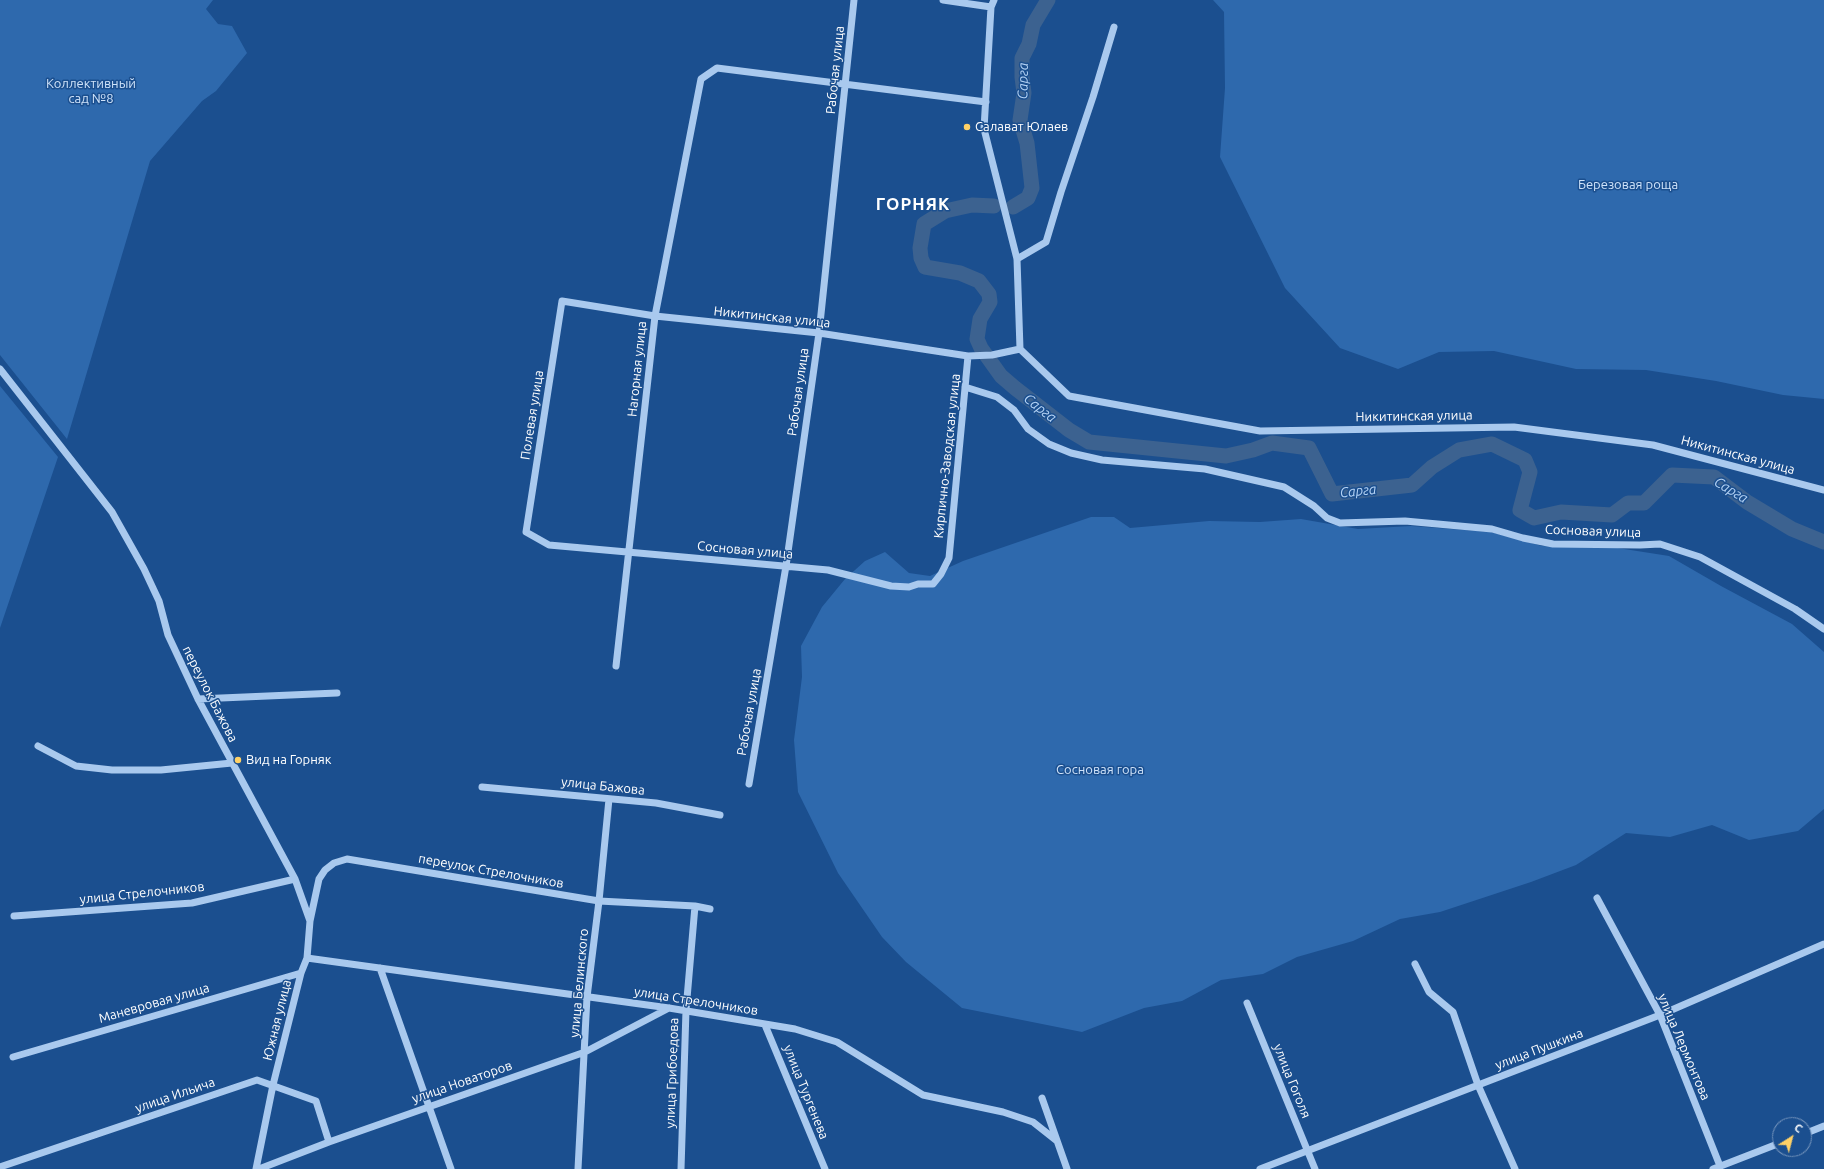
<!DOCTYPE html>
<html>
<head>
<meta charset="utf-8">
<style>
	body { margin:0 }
	#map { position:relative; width:1824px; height:1169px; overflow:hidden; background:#1b4f8f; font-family:Ubuntu,sans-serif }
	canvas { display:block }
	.north { position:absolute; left:1772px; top:1117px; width:40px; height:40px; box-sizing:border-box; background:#1b4f8f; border:1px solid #7695bc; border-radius:50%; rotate:36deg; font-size:11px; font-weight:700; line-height:16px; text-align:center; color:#fff }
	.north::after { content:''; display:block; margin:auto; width:14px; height:18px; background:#ffd166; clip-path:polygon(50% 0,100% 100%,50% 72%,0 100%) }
</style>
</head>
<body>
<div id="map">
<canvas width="1824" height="1169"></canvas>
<div class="north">С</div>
</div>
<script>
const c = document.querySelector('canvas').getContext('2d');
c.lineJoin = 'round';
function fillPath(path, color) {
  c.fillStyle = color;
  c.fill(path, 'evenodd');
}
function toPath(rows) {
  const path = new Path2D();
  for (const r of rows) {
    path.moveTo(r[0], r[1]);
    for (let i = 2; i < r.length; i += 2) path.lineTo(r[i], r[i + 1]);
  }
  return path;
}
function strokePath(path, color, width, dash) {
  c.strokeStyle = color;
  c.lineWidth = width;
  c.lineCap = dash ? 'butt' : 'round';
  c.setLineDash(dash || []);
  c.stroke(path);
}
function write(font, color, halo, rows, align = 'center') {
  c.font = font + ' Ubuntu,sans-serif';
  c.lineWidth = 3;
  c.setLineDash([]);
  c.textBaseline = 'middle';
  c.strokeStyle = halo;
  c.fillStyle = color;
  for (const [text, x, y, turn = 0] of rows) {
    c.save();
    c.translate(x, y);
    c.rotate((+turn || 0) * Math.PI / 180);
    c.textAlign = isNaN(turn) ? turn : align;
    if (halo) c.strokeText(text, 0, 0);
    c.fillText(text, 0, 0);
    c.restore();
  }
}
fillPath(toPath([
	[0,0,213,0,206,9,218,24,232,26,247,53,216,91,202,101,150,161,67,439,0,355],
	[1213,0,1824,0,1824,399,1783,395,1716,381,1646,370,1576,369,1494,351,1439,352,1398,369,1340,348,1285,288,1220,157,1225,88,1224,12],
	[0,386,58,457,0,628],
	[1091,517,1114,517,1130,528,1209,521,1260,522,1301,519,1358,529,1411,526,1491,532,1542,546,1618,548,1669,556,1721,586,1792,624,1824,652,1824,809,1798,831,1749,840,1712,825,1670,837,1626,833,1576,865,1531,882,1440,912,1400,919,1353,941,1297,957,1263,974,1221,980,1182,1001,1144,1008,1082,1032,962,1008,906,962,882,937,838,873,798,792,794,740,802,677,801,646,822,607,845,579,865,561,885,552,909,573,930,576,963,561]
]), '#2e69ad');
strokePath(toPath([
	[994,206,972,205,945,211,924,224,920,248,921,258,925,267,960,273,979,281,989,294,990,302,980,319,977,339,981,348,1001,376,1015,388,1069,430,1089,442,1226,456,1253,450,1272,443,1309,448,1332,494,1412,485,1432,467,1459,450,1492,444,1525,460,1530,472,1520,510,1534,518,1561,512,1612,515,1628,503,1644,503,1672,475,1714,477,1747,502,1792,529,1824,542],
	[1013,207,1028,198,1032,188,1027,143,1020,120,1024,93,1022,77,1022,58,1029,44,1033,25,1048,0]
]), '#3c6290', 15);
strokePath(toPath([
	[943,0,991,7],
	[994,0,991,7,984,129,1017,259,1020,349],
	[1017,259,1046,242,1061,192,1093,97,1114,27],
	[1020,349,1069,396,1260,431,1514,427,1653,445,1824,490],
	[968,356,949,558,941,574,933,584,918,584,909,587,891,586,828,570,549,545,526,532,562,301,655,316,819,333,968,356,992,355,1020,349],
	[0,369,112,512,144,569,159,601,168,635,198,699,295,879,310,921,307,958,301,973,273,1085,256,1169],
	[965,387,997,397,1014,410,1028,429,1049,444,1071,453,1102,460,1205,469,1284,487,1314,506,1327,518,1340,523,1405,521,1492,529,1523,538,1553,544,1640,545,1660,544,1700,557,1795,609,1824,629],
	[616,666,655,316,701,79,717,68,986,102],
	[198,699,337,693],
	[38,746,76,766,112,770,161,770,232,763],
	[749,784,786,566,819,333,854,0],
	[482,787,656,803,720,815],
	[1597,898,1660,1015,1720,1166],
	[14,916,192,903,295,879],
	[310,921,319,879,325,870,334,863,347,859,599,901,695,906,710,909],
	[307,958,669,1008,795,1029,837,1042,923,1095,1003,1112,1033,1122,1057,1141],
	[1415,964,1429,992,1453,1012,1478,1085,1515,1169],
	[380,968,451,1169],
	[1247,1003,1315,1169],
	[765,1025,825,1169],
	[13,1057,301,973],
	[1042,1098,1067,1169],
	[1804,1134,1824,1126],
	[0,1167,257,1080,316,1101,329,1142],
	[259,1169,329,1142,585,1052,669,1008],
	[578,1169,587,997,599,901,609,799],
	[681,1169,686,1010,695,906],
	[1260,1169,1660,1015,1824,944],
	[1713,1169,1780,1143]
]), '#a9c9ee', 7);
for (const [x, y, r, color] of [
	[967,127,4,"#ffd166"],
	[238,760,4,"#ffd166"]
]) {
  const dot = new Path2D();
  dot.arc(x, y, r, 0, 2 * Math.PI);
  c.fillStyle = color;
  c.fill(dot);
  strokePath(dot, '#1b4f8f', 1.5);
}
write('13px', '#fff', '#1b4f8f', [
	["Рабочая улица",835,70,-84],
	["Никитинская улица",772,317,6],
	["Нагорная улица",637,369,-84],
	["Рабочая улица",798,392,-82],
	["Полевая улица",532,415,-81],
	["Никитинская улица",1414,416,-1],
	["Никитинская улица",1738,455,15],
	["Кирпично-Заводская улица",947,456,-84],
	["Сосновая улица",1593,531,2],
	["Сосновая улица",745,550,5],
	["переулок Бажова",210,694,63],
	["Рабочая улица",749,712,-80],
	["улица Бажова",603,786,6],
	["переулок Стрелочников",491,871,10],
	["улица Стрелочников",142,893,-6],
	["улица Белинского",579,983,-85],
	["улица Стрелочников",696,1001,9],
	["Маневровая улица",154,1003,-16],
	["Южная улица",277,1020,-76],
	["улица Лермонтова",1684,1047,67],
	["улица Пушкина",1539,1049,-21],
	["улица Грибоедова",672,1073,-88],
	["улица Гоголя",1292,1081,68],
	["улица Новаторов",462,1082,-19],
	["улица Тургенева",806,1092,68],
	["улица Ильича",175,1095,-19]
]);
write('13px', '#cfe3fa', '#1b4f8f', [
	["Коллективный",91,84],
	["сад №8",91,99],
	["Березовая роща",1628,185],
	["Сосновая гора",1100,770]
]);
write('13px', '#fff', '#1b4f8f', [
	["Салават Юлаев",975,127],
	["Вид на Горняк",246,760]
], 'left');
write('italic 14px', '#b5d3f5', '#1b4f8f', [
	["Сарга",1023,81,-89],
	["Сарга",1040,408,38],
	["Сарга",1731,490,31],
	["Сарга",1358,491,-6]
]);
c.letterSpacing = '1px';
write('bold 17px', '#fff', '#1b4f8f', [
	["ГОРНЯК",913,204]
]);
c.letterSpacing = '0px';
</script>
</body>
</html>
